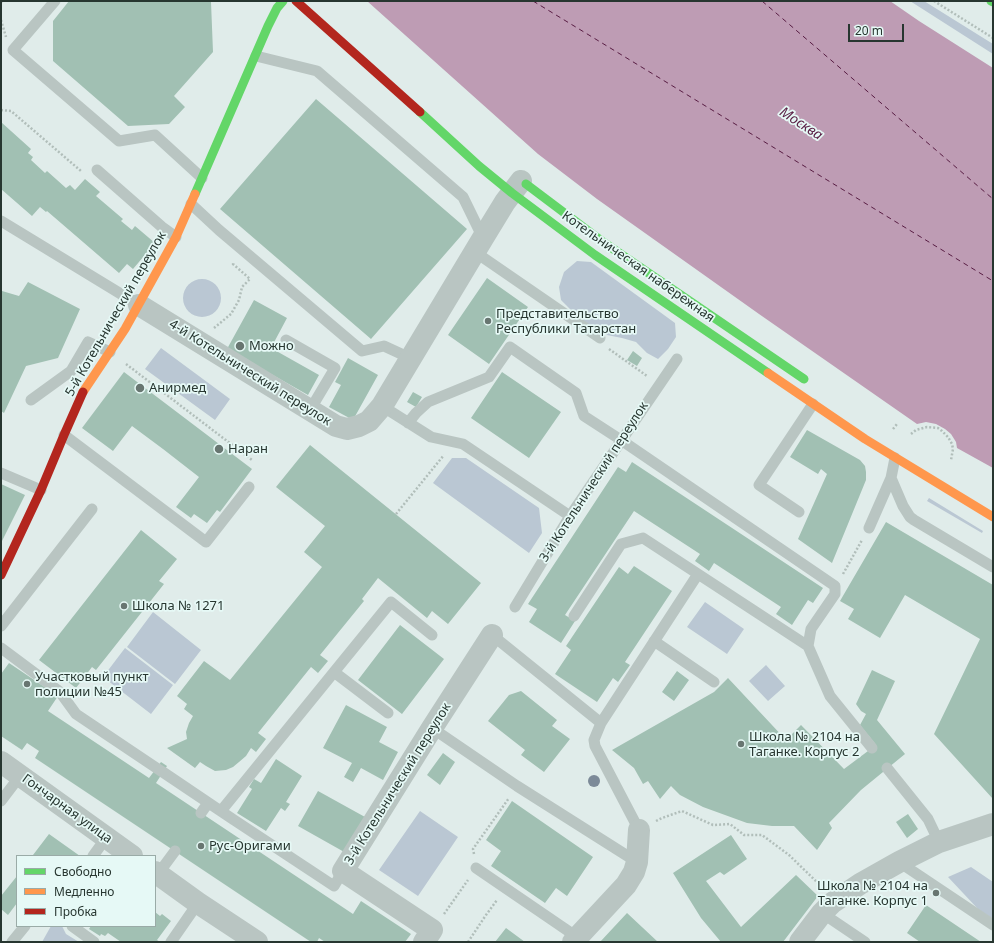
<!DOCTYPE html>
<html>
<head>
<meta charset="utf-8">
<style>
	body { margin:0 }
	#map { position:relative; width:994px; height:943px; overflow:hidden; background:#e0ecea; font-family:"Noto Sans",sans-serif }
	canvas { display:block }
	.frame { position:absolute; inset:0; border:2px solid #273630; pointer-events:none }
	.legend { position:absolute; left:16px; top:855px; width:140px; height:72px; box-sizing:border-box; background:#e6f9f6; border:1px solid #9aaba7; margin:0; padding:5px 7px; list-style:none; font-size:12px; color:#273630 }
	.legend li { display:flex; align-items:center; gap:8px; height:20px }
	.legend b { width:20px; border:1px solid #9aaba7 }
	.scale { position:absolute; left:848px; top:24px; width:56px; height:18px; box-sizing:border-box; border:2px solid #273630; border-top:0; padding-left:5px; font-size:12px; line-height:14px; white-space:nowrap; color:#273630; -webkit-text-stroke:3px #e6f9f6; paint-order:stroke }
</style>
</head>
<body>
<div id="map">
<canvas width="994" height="943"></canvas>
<div class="frame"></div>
<ul class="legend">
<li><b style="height:5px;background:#63d668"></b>Свободно</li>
<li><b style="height:5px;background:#ff974d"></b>Медленно</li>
<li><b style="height:5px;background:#b3261e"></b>Пробка</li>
</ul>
<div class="scale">20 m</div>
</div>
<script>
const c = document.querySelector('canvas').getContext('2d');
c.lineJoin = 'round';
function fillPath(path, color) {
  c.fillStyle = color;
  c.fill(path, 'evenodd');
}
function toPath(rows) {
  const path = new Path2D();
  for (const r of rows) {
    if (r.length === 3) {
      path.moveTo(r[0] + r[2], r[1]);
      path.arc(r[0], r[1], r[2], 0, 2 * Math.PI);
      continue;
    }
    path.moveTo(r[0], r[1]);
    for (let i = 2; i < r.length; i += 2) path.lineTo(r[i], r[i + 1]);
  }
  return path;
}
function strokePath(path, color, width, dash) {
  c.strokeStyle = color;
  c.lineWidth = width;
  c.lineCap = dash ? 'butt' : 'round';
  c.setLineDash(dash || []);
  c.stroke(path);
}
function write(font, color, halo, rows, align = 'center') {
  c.font = font + ' "Noto Sans",sans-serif';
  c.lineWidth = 3.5;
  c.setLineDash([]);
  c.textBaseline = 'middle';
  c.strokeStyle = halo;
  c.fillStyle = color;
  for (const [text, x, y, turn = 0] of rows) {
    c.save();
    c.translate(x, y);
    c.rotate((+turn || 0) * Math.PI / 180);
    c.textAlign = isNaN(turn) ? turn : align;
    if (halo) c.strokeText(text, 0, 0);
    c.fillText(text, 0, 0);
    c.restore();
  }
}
fillPath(toPath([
	[910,1,924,1,993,44,993,54],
	[577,261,591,262,675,323,676,337,668,349,658,359,647,353,636,342,622,338,607,335,594,330,581,323,572,311,561,300,559,287,564,272],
	[202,298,19],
	[161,348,230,399,215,420,145,369],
	[452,458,466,458,539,508,542,533,529,553,433,483],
	[929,498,983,531,982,533,927,501],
	[705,602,744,629,727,654,687,627],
	[153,612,201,650,175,684,127,647],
	[125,648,173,685,151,714,103,677],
	[766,665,785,686,768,701,749,681],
	[420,811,458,837,418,896,379,870],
	[971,867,993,882,993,919,978,909,948,877],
	[51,926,62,926,66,934,79,942,42,942]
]), '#bac7d3');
fillPath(toPath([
	[367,1,890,1,919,21,993,68,993,468,957,448,956,442,951,434,945,429,936,424,926,422,917,424,759,314,597,199,538,154]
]), '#be9cb4');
strokePath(toPath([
	[533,1,993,281],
	[762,1,993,199]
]), '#581c43', 1, [5, 4]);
fillPath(toPath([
	[69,1,211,2,213,52,174,96,185,107,169,124,128,126,53,61,53,21],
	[316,99,467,229,371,339,220,209],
	[1,122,31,149,28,153,33,157,31,160,45,173,47,171,66,188,70,185,75,190,85,179,100,192,96,196,123,219,121,221,132,230,135,226,155,243,133,269,127,264,119,273,47,211,46,212,40,207,32,216,1,189],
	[487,278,528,307,489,364,448,335],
	[28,282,80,309,58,358,26,366,4,413,1,411,1,293,2,291,19,296],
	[254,300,287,318,271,348,319,375,308,395,227,349],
	[633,351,642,358,637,366,627,360],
	[348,358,378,375,353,420,329,407,341,385,335,382],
	[124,372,252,469,220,512,217,510,207,523,194,514,191,518,176,507,199,477,163,449,132,426,113,451,82,428],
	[502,372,561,412,529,458,471,418],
	[413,392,422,397,416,407,407,402],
	[807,430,860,460,865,466,866,472,866,480,832,563,798,539,827,474,821,469,818,474,790,457],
	[310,445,481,583,448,624,432,611,427,618,378,578,362,599,364,601,320,655,328,661,318,673,311,667,258,733,266,739,256,752,251,748,246,756,239,762,233,767,226,770,215,771,206,766,200,762,195,768,167,748,187,739,186,732,189,723,193,716,184,709,187,704,177,696,204,661,230,680,322,567,304,552,325,526,276,487],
	[632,462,823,588,813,603,808,600,792,625,776,614,781,607,714,563,709,571,695,561,700,554,634,511,565,615,575,621,561,643,529,622,537,609,528,604,618,467,626,472],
	[1,484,25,495,1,543],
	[886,522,993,585,993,799,934,734,980,639,905,595,880,638,848,619,854,609,840,601],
	[141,530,177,559,159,581,164,584,96,670,92,667,76,688,39,660],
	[634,566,672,591,625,662,630,665,618,682,613,678,597,702,555,674,571,650,566,646,619,567,628,574],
	[400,625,444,659,402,714,358,680],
	[9,663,58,696,48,711,149,778,161,762,167,766,156,783,353,914,361,901,411,934,405,942,325,942,319,938,317,942,311,942,35,758,39,751,27,743,22,750,1,736,1,674],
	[872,670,895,681,877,720,905,754,861,790,829,823,832,828,817,850,794,826,772,826,747,823,703,807,680,795,671,786,660,799,648,781,643,784,634,768,612,750,714,692,728,678,786,740,801,725,844,769,876,745,860,725,866,714,861,711,856,704],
	[677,671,689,680,674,701,662,692],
	[521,691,557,720,552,726,570,739,544,772,521,755,525,750,488,721,509,695],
	[346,705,387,727,379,742,398,752,383,780,361,768,353,782,344,777,352,763,323,748],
	[443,753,455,762,440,785,427,775],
	[276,759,302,776,286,802,290,804,285,811,281,808,266,831,237,813,252,789,249,787,254,779,261,783],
	[318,791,365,817,346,853,298,826],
	[512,801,593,857,567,896,556,888,545,903,491,866,501,851,486,840],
	[908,814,918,829,907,838,896,822],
	[49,834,80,856,35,856,33,855],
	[731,835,747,859,724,875,720,872,706,881,741,927,796,875,818,896,783,942,721,942,701,918,673,873],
	[17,876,17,903,8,915,1,909,1,896],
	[926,905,981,942,920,942,907,933],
	[155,912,160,916,162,914,171,921,157,940,160,942,121,942,108,933,105,936,101,934,100,936,89,929,91,926,155,926],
	[627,913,658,942,600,942],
	[506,928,525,942,495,942]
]), '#a1c0b3');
strokePath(toPath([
	[934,1,993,38],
	[1,2,2,1],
	[1,20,6,37],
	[1,110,11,111,81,171,82,171],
	[214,328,231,314,239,300,242,287,250,279,233,264,234,262],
	[609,349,647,376],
	[126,364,252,460],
	[893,429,897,424],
	[911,434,916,430,927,427,938,428,942,431,948,437,952,444,953,449,951,460],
	[396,514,444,455],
	[843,574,862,540],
	[656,821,662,818,682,811,713,825,730,824,744,835,762,835,789,855,821,886],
	[474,854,473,849,509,798],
	[444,914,468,880],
	[468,942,486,915,497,900]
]), '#b1beba', 2.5, [2, 2]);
strokePath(toPath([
	[55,1,13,50,119,141,155,135,202,178],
	[256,56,317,71,463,197,483,238],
	[97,170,162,227,176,237],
	[191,204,219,230,362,351,384,346,410,358],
	[1,221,139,305],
	[475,252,600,338],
	[286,340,335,368,310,410],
	[31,400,71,371,88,342,110,352],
	[382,406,431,437,463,444,570,516],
	[408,423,416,413,428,402,489,377,510,347,576,393,584,416,621,440,835,586,835,594,811,629,808,646],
	[64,435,206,542,249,487],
	[895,458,891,478,903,506,910,517,914,520,993,567],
	[1,473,41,490],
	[799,512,759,485,813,404],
	[869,528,891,478],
	[515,607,570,516,677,359],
	[574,616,621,544,643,538,808,646,830,696,872,748],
	[1,626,92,509],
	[492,635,601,723],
	[654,641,714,682],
	[1,648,60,692,76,714,234,820,163,772],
	[334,672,388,713],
	[432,728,517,786,637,862],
	[887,768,928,819,939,842],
	[1,801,20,776],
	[221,811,391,602,432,635],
	[201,813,208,803],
	[228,816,334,886,343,871],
	[639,830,595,746,594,740,601,723,698,574],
	[93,856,106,838],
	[899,862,993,925],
	[476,868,577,937],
	[158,874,175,851],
	[822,913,865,942],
	[72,926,94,942],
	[12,942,25,926],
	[171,942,198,903]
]), '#b9c5c2', 11);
strokePath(toPath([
	[139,305,336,426,347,429,359,426,369,421,382,406,483,238,505,202,521,181],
	[1,762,132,856],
	[155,872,198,903,257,942],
	[424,942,432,930,343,871,432,728,492,635],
	[573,942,626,885,634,872,637,862,639,830],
	[800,942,822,913,832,903,860,884,899,862,939,842,993,824]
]), '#b9c5c2', 22);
strokePath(toPath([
	[991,1,993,2],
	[420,112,479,166,512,193,595,255,768,373],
	[526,184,603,242,804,379],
	[195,194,268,26,277,8,283,1]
]), '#63d668', 9);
strokePath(toPath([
	[768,373,865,439,993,517],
	[83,392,125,329,176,237,195,194]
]), '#ff974d', 9);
strokePath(toPath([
	[296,1,420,112],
	[1,575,41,490,64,435,83,392]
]), '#b3261e', 9);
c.fillStyle = '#7c8a98';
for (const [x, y] of [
	[594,781]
]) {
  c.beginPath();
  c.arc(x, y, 6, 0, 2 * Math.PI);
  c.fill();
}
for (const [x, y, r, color] of [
	[488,321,4,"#687671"],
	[240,346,5,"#687671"],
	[140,388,5,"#687671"],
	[219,449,5,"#687671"],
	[124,606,4,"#687671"],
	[27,684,4,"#687671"],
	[741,744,4,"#687671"],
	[201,846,4,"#687671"],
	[936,893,4,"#687671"]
]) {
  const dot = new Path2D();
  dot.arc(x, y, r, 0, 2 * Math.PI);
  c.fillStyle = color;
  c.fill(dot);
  strokePath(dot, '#e6f9f6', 1.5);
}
write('13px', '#273630', '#e6f9f6', [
	["Котельническая набережная",638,267,35],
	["5-й Котельнический переулок",116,314,-60],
	["4-й Котельнический переулок",250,373,32],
	["3-й Котельнический переулок",594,482,-57],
	["3-й Котельнический переулок",398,784,-58],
	["Гончарная улица",67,809,36]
]);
write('13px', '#273630', '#e6f9f6', [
	["Представительство",496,314],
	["Республики Татарстан",496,329],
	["Можно",249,346],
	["Анирмед",149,388],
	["Наран",228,449],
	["Школа № 1271",132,606],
	["Участковый пункт",35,677],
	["полиции №45",35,692],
	["Школа № 2104 на",749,737],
	["Таганке. Корпус 2",749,752],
	["Руc-Оригами",209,846],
	["Школа № 2104 на",928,886,"right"],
	["Таганке. Корпус 1",928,901,"right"]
], 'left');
write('italic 14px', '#581c43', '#e6f9f6', [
	["Москва",801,124,33]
]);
</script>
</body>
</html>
